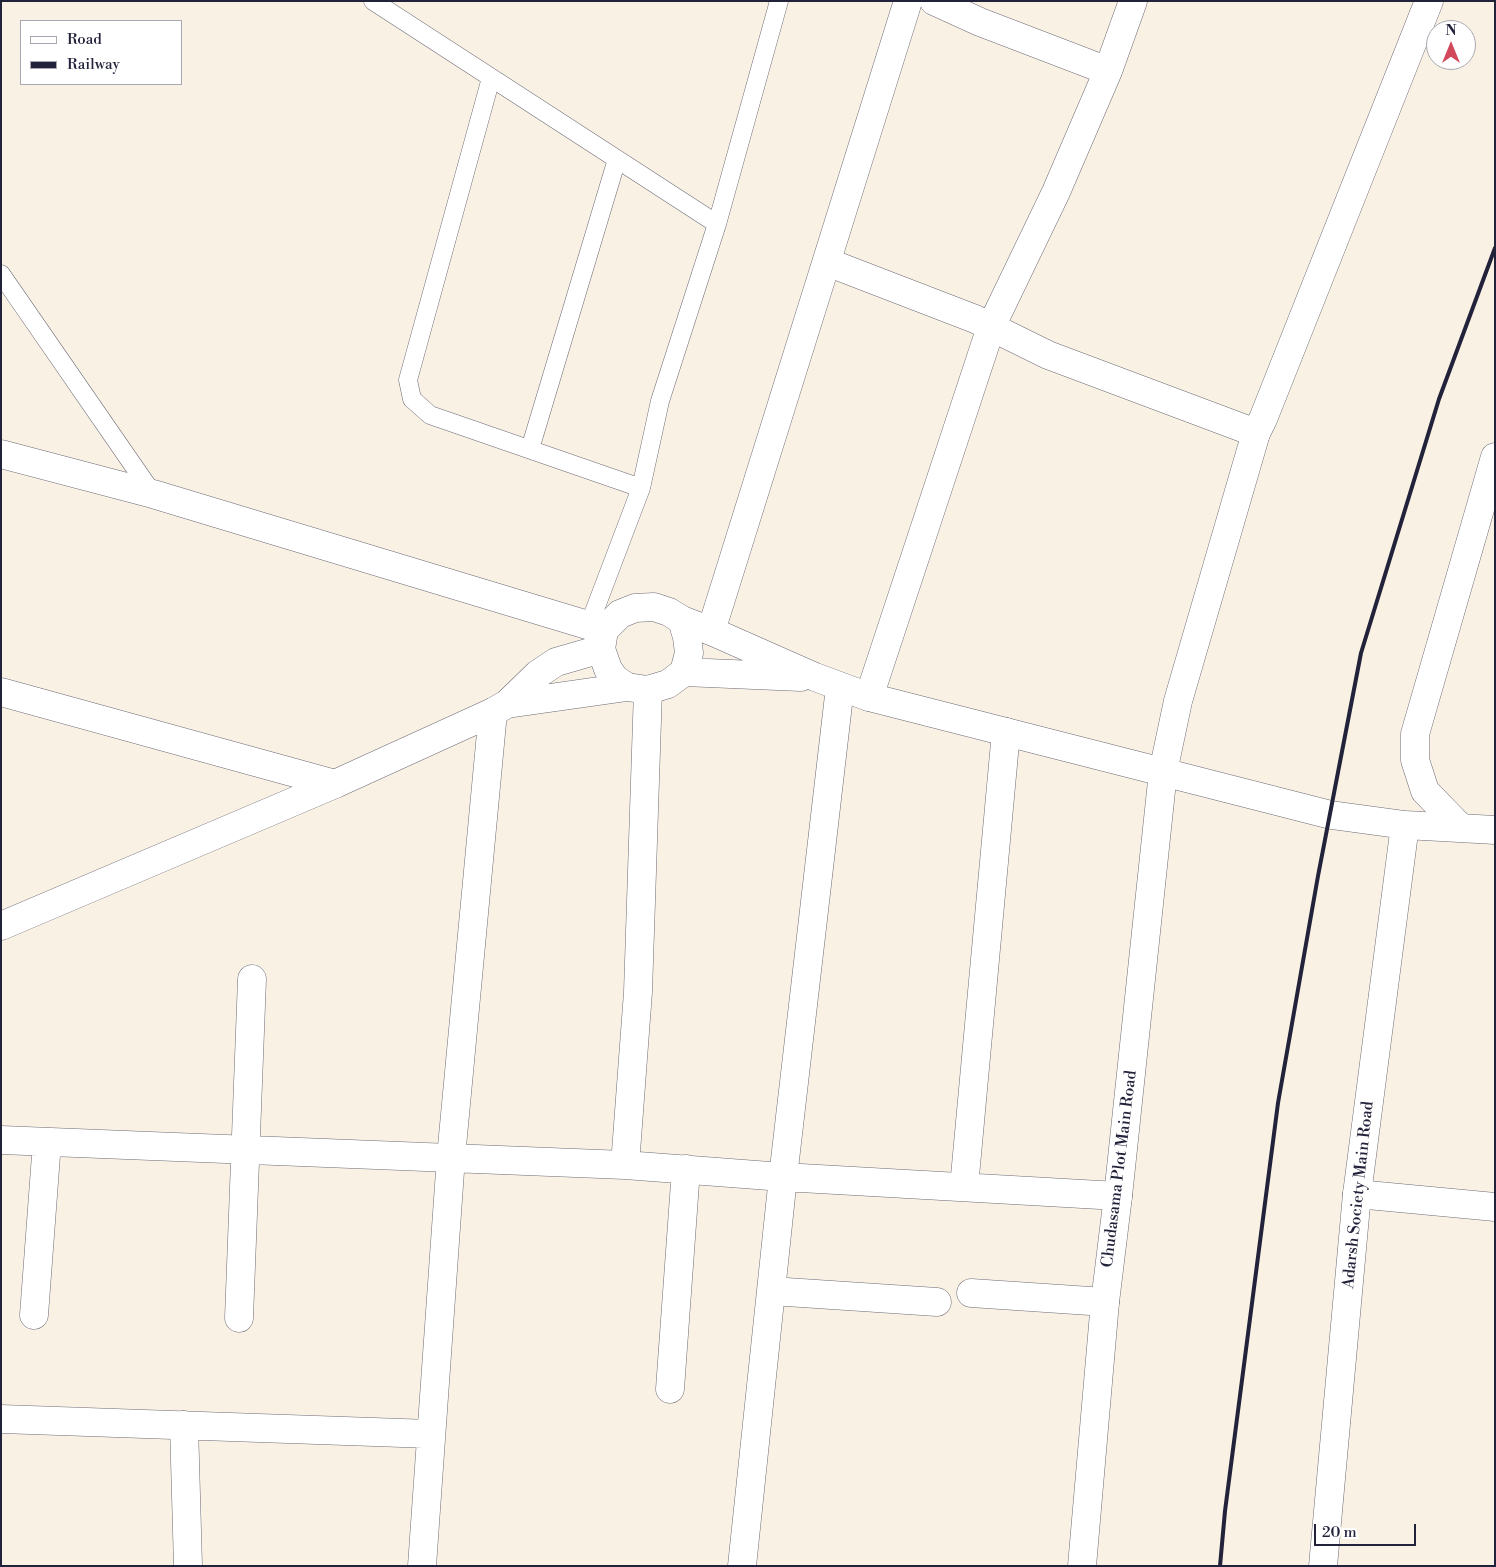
<!DOCTYPE html>
<html>
<head>
<meta charset="utf-8">
<style>
	body { margin:0 }
	#map { position:relative; width:1496px; height:1567px; overflow:hidden; background:#f9f1e3; font-family:"Libre Bodoni",serif }
	canvas { display:block }
	.frame { position:absolute; inset:0; border:2px solid #22223b; pointer-events:none }
	.legend { position:absolute; left:20px; top:20px; width:162px; height:65px; box-sizing:border-box; background:#fff; border:1px solid #a7a7b1; margin:0; padding:6px 9px; list-style:none; font-size:15px; color:#22223b }
	.legend li { display:flex; align-items:center; gap:10px; height:25px }
	.legend b { width:25px; border:1px solid #a7a7b1 }
	.north { position:absolute; left:1426px; top:20px; width:50px; height:50px; box-sizing:border-box; background:#fff; border:1px solid #a7a7b1; border-radius:50%; rotate:0deg; font-size:14px; font-weight:700; line-height:20px; text-align:center; color:#22223b }
	.north::after { content:''; display:block; margin:auto; width:18px; height:22px; background:#d1495b; clip-path:polygon(50% 0,100% 100%,50% 72%,0 100%) }
	.scale { position:absolute; left:1314px; top:1524px; width:102px; height:22px; box-sizing:border-box; border:2px solid #22223b; border-top:0; padding-left:6px; font-size:15px; line-height:18px; white-space:nowrap; color:#22223b; -webkit-text-stroke:4px #fff; paint-order:stroke }
</style>
</head>
<body>
<div id="map">
<canvas width="1496" height="1567"></canvas>
<div class="frame"></div>
<ul class="legend">
<li><b style="height:6px;background:#fff"></b>Road</li>
<li><b style="height:6px;background:#22223b"></b>Railway</li>
</ul>
<div class="north">N</div>
<div class="scale">20 m</div>
</div>
<script>
const c = document.querySelector('canvas').getContext('2d');
c.lineJoin = 'round';
function toPath(rows) {
  const path = new Path2D();
  for (const r of rows) {
    path.moveTo(r[0], r[1]);
    for (let i = 2; i < r.length; i += 2) path.lineTo(r[i], r[i + 1]);
  }
  return path;
}
function strokePath(path, color, width, dash) {
  c.strokeStyle = color;
  c.lineWidth = width;
  c.lineCap = dash ? 'butt' : 'round';
  c.setLineDash(dash || []);
  c.stroke(path);
}
function write(font, color, halo, rows, align = 'center') {
  c.font = font + ' "Libre Bodoni",serif';
  c.lineWidth = 4;
  c.setLineDash([]);
  c.textBaseline = 'middle';
  c.strokeStyle = halo;
  c.fillStyle = color;
  for (const [text, x, y, turn = 0] of rows) {
    c.save();
    c.translate(x, y);
    c.rotate((+turn || 0) * Math.PI / 180);
    c.textAlign = isNaN(turn) ? turn : align;
    if (halo) c.strokeText(text, 0, 0);
    c.fillText(text, 0, 0);
    c.restore();
  }
}
const lane = toPath([
	[373,1,717,224],
	[491,78,408,380,412,399,430,415,641,488],
	[1,274,153,494],
	[530,449,617,159],
	[589,625,641,488,660,401,717,224,779,1]
]);
const street = toPath([
	[934,1,980,22,1108,71],
	[827,262,975,319,1048,355,1256,433],
	[1,454,153,494,604,630],
	[711,631,908,1],
	[1,692,335,784],
	[869,697,991,327,1056,192,1108,71,1133,1],
	[1460,827,1425,791,1415,760,1415,734,1495,457],
	[1,1140,625,1165,783,1177,1118,1196],
	[625,1165,638,992,648,690],
	[964,1187,1006,732],
	[1357,1194,1495,1207],
	[771,1291,937,1302],
	[971,1293,1105,1302],
	[34,1315,47,1142],
	[239,1318,252,979],
	[670,1389,686,1169],
	[1,1419,431,1434],
	[184,1425,188,1566],
	[422,1566,451,1157,493,712],
	[742,1566,783,1177,840,687]
]);
const secondary = toPath([
	[684,672,801,677],
	[627,687,615,679,608,669,601,649,604,630,620,614,635,608,654,607,669,612,682,620,711,631,815,677,869,697,1331,815,1405,825,1495,830],
	[507,704,627,687,648,690,668,684,684,672,689,653,687,637,682,620],
	[1,926,335,784,493,712,507,704,538,674,556,662,601,649],
	[1082,1566,1105,1302,1118,1196,1163,772,1178,701,1256,433,1263,419,1429,1],
	[1323,1566,1357,1194,1405,825]
]);
strokePath(lane, '#6d6a76', 19);
strokePath(street, '#6d6a76', 29);
strokePath(secondary, '#6d6a76', 29);
strokePath(lane, '#fff', 18);
strokePath(street, '#fff', 28);
strokePath(secondary, '#fff', 28);
strokePath(toPath([
	[1220,1566,1225,1511,1278,1103,1318,876,1361,653,1439,399,1495,248]
]), '#22223b', 4);
write('16px', '#22223b', '#fff', [
	["Chudasama Plot Main Road",1120,1169,-83],
	["Adarsh Society Main Road",1359,1195,-84]
]);
</script>
</body>
</html>
